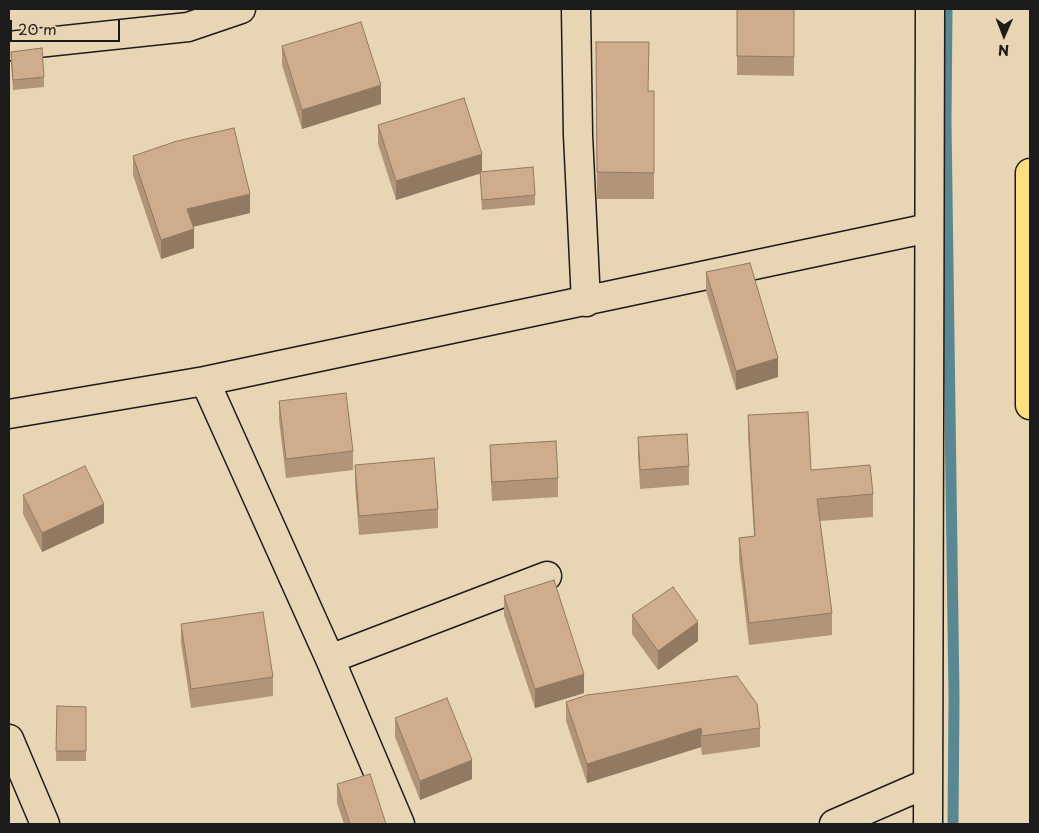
<!DOCTYPE html>
<html>
<head>
<meta charset="utf-8">
<style>
	body { margin:0 }
	#map { position:relative; width:1039px; height:833px; overflow:hidden; background:#e8d5b3; font-family:"Playpen Sans",sans-serif }
	canvas { display:block }
	.frame { position:absolute; inset:0; border:10px solid #1c1c1c; pointer-events:none }
	.north { position:absolute; left:979px; top:10px; width:50px; height:50px; -webkit-text-stroke:4px #e8d5b3; paint-order:stroke; rotate:181deg; font-size:14px; font-weight:700; line-height:20px; text-align:center; color:#1c1c1c }
	.north::after { content:''; display:block; margin:auto; width:18px; height:22px; background:#1c1c1c; clip-path:polygon(50% 0,100% 100%,50% 72%,0 100%) }
	.scale { position:absolute; left:10px; top:20px; width:110px; height:22px; box-sizing:border-box; border:2px solid #1c1c1c; border-top:0; padding-left:6px; font-size:15px; line-height:18px; white-space:nowrap; color:#1c1c1c; -webkit-text-stroke:4px #e8d5b3; paint-order:stroke }
</style>
</head>
<body>
<div id="map">
<canvas width="1039" height="833"></canvas>
<div class="frame"></div>
<div class="north">N</div>
<div class="scale">20 m</div>
</div>
<script>
const c = document.querySelector('canvas').getContext('2d');
c.lineJoin = 'round';
function toPath(rows) {
  const path = new Path2D();
  for (const r of rows) {
    path.moveTo(r[0], r[1]);
    for (let i = 2; i < r.length; i += 2) path.lineTo(r[i], r[i + 1]);
  }
  return path;
}
function strokePath(path, color, width, dash) {
  c.strokeStyle = color;
  c.lineWidth = width;
  c.lineCap = dash ? 'butt' : 'round';
  c.setLineDash(dash || []);
  c.stroke(path);
}
function fillPath(path, color) {
  c.fillStyle = color;
  c.fill(path, 'evenodd');
}
strokePath(toPath([
	[947,9,946,122,954,697,953,824]
]), '#598792', 11);
const minor = toPath([
	[576,9,578,135,586,302],
	[9,46,188,27,241,9],
	[205,381,330,659,400,824],
	[9,414,205,381,929,228],
	[330,659,547,576],
	[9,739,45,824],
	[834,824,928,783],
	[928,824,930,9]
]);
const trunk = toPath([
	[1030,173,1030,405]
]);
strokePath(minor, '#1c1c1c', 31);
strokePath(trunk, '#1c1c1c', 31);
strokePath(minor, '#e8d5b3', 28);
strokePath(trunk, '#fedf80', 28);
fillPath(toPath([
	[737,9,794,9,794,76,737,75],
	[596,42,648,91,654,91,654,199,597,199],
	[282,46,381,104,302,129,282,65],
	[11,52,44,77,44,87,13,90,11,62],
	[378,125,482,172,535,195,535,205,482,210,480,173,396,200,378,144],
	[133,156,250,213,193,227,194,248,161,259,133,175],
	[706,272,778,377,736,390,706,291],
	[279,401,353,451,353,470,286,478,279,420],
	[748,415,811,470,873,494,873,517,820,521,832,613,832,635,749,645,739,560,739,538,754,536,748,438],
	[638,437,689,466,689,485,640,489,638,456],
	[490,445,558,478,558,497,492,501,490,464],
	[355,465,438,509,438,528,359,535,355,484],
	[23,495,104,523,42,552,23,514],
	[504,596,584,693,535,708,504,615],
	[632,615,698,641,658,670,632,634],
	[181,624,273,677,273,696,191,708,181,643],
	[566,702,760,728,760,747,702,755,701,747,587,783,566,721],
	[57,706,86,707,86,761,56,761],
	[395,718,472,779,420,800,395,737],
	[337,784,386,824,344,824,337,803]
]), '#b29578');
fillPath(toPath([
	[381,85,381,104,302,129,302,110],
	[482,154,482,173,396,200,396,181],
	[250,194,250,213,187,228,187,209],
	[194,229,194,248,161,259,161,240],
	[778,358,778,377,736,390,736,371],
	[104,504,104,523,42,552,42,533],
	[698,622,698,641,658,670,658,651],
	[584,674,584,693,535,708,535,689],
	[701,728,701,747,587,783,587,764],
	[472,760,472,779,420,800,420,781]
]), '#917962');
const building = toPath([
	[737,9,794,9,794,57,737,56,737,9],
	[361,22,381,85,302,110,282,46,361,22],
	[596,42,649,42,648,91,654,91,654,173,597,172,596,42],
	[42,48,44,77,13,80,11,52,42,48],
	[464,98,482,154,396,181,378,125,464,98],
	[234,128,250,194,187,209,194,229,161,240,133,156,177,141,234,128],
	[533,167,535,195,482,200,480,172,533,167],
	[750,263,778,358,736,371,706,272,750,263],
	[346,393,353,451,286,459,279,401,346,393],
	[808,412,811,470,870,465,873,494,817,499,832,613,749,623,739,538,755,536,748,415,808,412],
	[687,434,689,466,640,470,638,437,687,434],
	[556,441,558,478,492,482,490,445,556,441],
	[434,458,438,509,359,516,355,465,434,458],
	[85,466,104,504,42,533,23,495,85,466],
	[554,580,584,674,535,689,504,596,554,580],
	[673,587,698,622,658,651,632,615,673,587],
	[263,612,273,677,191,689,181,624,263,612],
	[737,676,757,704,760,728,702,736,701,728,587,764,566,702,587,695,737,676],
	[447,698,472,760,420,781,395,718,447,698],
	[57,706,86,707,86,751,56,751,57,706],
	[370,774,386,824,350,824,337,784,370,774]
]);
fillPath(building, '#cfad8c');
strokePath(building, '#917962', 1);
</script>
</body>
</html>
